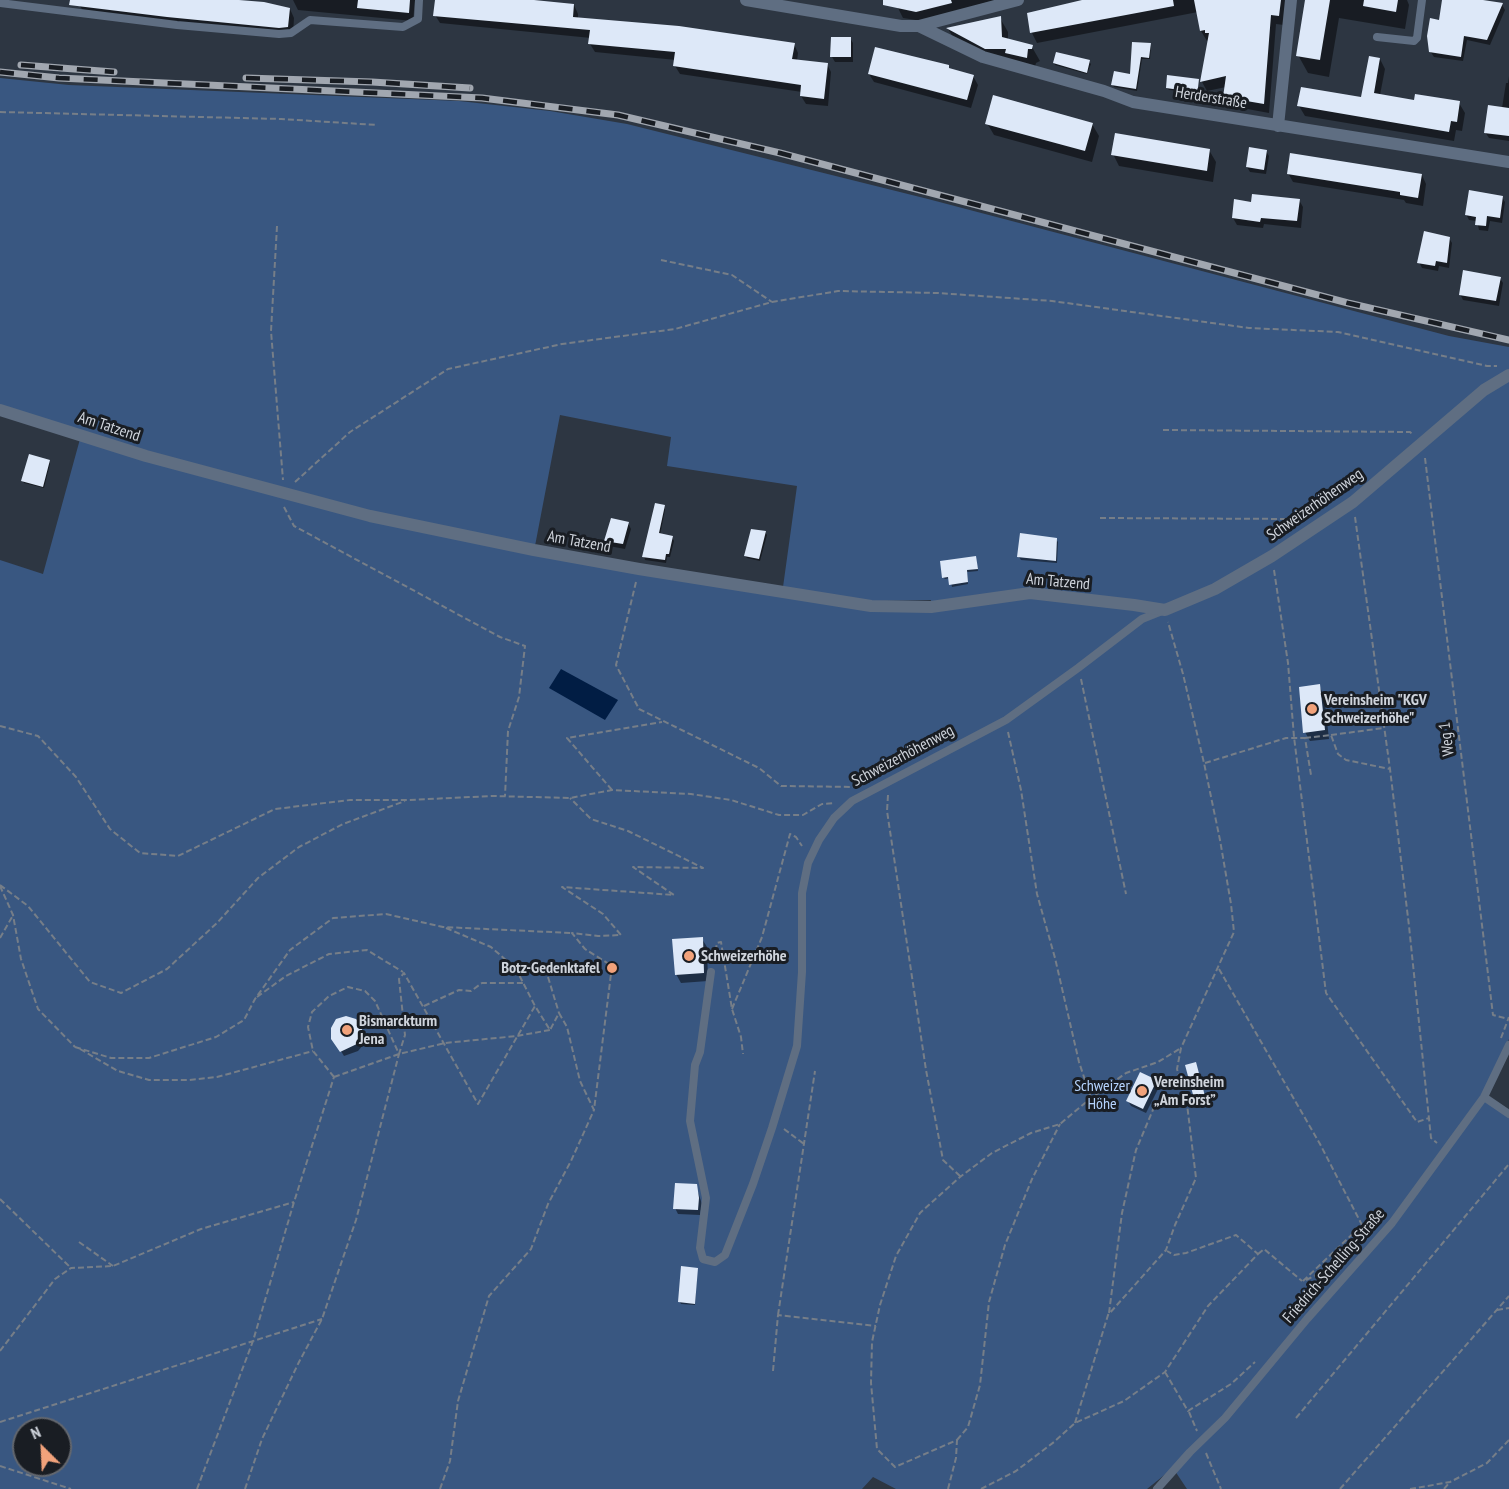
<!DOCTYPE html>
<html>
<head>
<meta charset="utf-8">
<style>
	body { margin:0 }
	#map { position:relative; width:1509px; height:1489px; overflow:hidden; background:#2d3642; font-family:"PT Sans Narrow",sans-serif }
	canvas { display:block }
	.north { position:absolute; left:12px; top:1417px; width:60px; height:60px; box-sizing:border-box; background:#191d23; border:2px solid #62666d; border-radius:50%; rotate:336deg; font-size:16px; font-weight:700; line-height:24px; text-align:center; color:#cfd4dc }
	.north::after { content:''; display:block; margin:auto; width:21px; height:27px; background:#f1a27b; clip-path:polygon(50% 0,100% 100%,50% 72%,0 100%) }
</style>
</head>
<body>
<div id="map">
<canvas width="1509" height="1489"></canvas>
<div class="north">N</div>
</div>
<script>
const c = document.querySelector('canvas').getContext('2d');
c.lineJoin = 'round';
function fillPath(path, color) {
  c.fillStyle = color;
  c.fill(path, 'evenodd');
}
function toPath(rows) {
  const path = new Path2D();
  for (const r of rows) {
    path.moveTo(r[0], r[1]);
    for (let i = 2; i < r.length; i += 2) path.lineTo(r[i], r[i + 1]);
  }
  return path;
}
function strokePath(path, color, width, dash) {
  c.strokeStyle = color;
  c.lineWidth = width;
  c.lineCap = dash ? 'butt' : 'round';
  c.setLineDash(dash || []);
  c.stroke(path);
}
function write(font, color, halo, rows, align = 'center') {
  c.font = font + ' "PT Sans Narrow",sans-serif';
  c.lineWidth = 6;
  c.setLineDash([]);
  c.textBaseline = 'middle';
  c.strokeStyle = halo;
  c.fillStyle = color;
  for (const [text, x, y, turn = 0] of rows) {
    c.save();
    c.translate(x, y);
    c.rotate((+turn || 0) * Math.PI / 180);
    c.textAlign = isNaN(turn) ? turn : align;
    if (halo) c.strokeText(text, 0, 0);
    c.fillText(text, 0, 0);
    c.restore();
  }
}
fillPath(toPath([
	[0,78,69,85,459,101,550,111,627,124,928,199,1449,336,1509,347,1509,1039,1484,1097,1509,1114,1509,1489,1187,1489,1173,1468,1147,1489,896,1489,873,1477,862,1489,0,1489,0,560,43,574,80,439,370,520,780,596,931,607,931,600,872,601,783,587,797,486,667,466,671,437,560,415,535,546,375,512,145,453,0,405],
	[24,1429,60,1429,60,1465,24,1465]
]), '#395781');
fillPath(toPath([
	[561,669,618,700,605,720,549,688]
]), '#011d44');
fillPath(toPath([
	[80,0,223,0,290,9,294,18,293,35,85,14,80,6],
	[293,0,415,0,413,21,298,10],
	[436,0,518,0,574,5,578,14,578,19,794,44,798,53,797,61,827,64,831,72,828,106,806,104,801,96,802,92,680,74,675,66,676,60,595,52,590,44,591,38,440,23,435,15],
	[899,0,995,0,922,21,903,18,898,8],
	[1088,0,1287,0,1284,25,1276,24,1269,113,1231,106,1225,97,1226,87,1207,91,1202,82,1209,40,1207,41,1201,31,1198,12,1037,43,1032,33,1028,14],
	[1307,0,1407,0,1409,5,1405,29,1339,18,1329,77,1308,73,1298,55],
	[1444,0,1474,0,1502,5,1505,10,1490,45,1467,40,1463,61,1434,57,1430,51,1440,22],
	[1000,18,1008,32,1008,40,1032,47,1040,61,1036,63,1034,71,956,42,948,29],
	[850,38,853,43,853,62,835,62,832,57],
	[1134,43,1150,44,1151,46,1150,59,1142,59,1137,91,1114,87,1113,85,1131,75],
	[1380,59,1385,69,1380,95,1415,101,1459,103,1465,113,1462,131,1456,130,1454,141,1305,116,1299,106,1362,98],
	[1089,62,1091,64,1087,74,1055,65,1054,63],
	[948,67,951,70,973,76,978,85,971,108,874,82,869,74],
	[1509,76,1509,141,1489,138,1485,132,1502,108,1506,83,1508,83],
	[1198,80,1197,98,1182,96,1181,91,1169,90,1167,88],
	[987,123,1092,124,1099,136,1092,162,994,135],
	[1209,150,1216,162,1213,182,1119,166,1113,154],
	[1266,151,1269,156,1266,174,1250,172,1247,167],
	[1288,173,1422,175,1426,184,1423,206,1406,203,1404,200,1293,182],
	[1502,197,1505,202,1502,223,1490,221,1488,231,1479,230,1477,221,1469,220,1466,214],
	[1299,200,1303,207,1301,228,1264,224,1263,228,1237,225,1233,218,1252,203],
	[1449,238,1452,243,1449,268,1439,266,1438,271,1422,268,1419,262],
	[1500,278,1503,283,1499,306,1463,300,1460,294],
	[49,461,50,464,44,488,24,483,23,481],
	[664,507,665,510,660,535,672,537,674,541,670,557,667,557,666,563,645,560,644,556],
	[628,523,631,529,625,549,609,546,606,541],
	[765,532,767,535,760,561,747,558,745,556],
	[1056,539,1058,542,1057,563,1021,560,1019,557],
	[976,560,978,571,967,572,968,584,952,587,950,578,945,579,943,577],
	[1319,686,1324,695,1329,739,1310,741,1305,732],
	[702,939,707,947,708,981,681,983,676,974],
	[361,1028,364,1034,364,1044,358,1051,344,1056,333,1038],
	[1196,1065,1206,1102,1197,1104,1186,1066],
	[1156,1082,1159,1087,1146,1113,1131,1106,1128,1101],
	[696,1186,702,1204,700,1215,678,1214,675,1208],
	[697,1269,695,1305,681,1304,680,1302]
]), '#0007');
fillPath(toPath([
	[70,0,239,0,264,2,290,8,288,27,279,28,167,17,69,5],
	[358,0,410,0,409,13,357,8],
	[435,0,534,0,574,4,573,17,679,26,795,43,792,59,828,63,824,99,800,96,801,85,673,66,675,52,588,44,590,30,433,16],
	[883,0,951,0,952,3,916,12,883,5],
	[1082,0,1173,0,1174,6,1030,33,1027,13],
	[1194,0,1281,0,1279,16,1271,15,1264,104,1223,97,1226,76,1200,82,1209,33,1205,33,1205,30,1200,31],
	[1305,0,1330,0,1320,60,1296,56],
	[1364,0,1398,0,1396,12,1363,6],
	[1442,0,1483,0,1503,3,1487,40,1464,36,1461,57,1429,52,1427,36,1430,18,1439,20],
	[1001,16,1002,37,1033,45,1032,49,1028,49,1027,58,1005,53,1006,49,985,49,946,28],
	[831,37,851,37,851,57,830,57],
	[1132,42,1151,43,1149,58,1141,57,1136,89,1111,85,1114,71,1130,74],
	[875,47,949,65,949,68,974,75,967,100,868,74],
	[1056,52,1090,60,1087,73,1053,63],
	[1369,56,1380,58,1374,93,1414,100,1415,94,1460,101,1457,122,1451,121,1449,132,1297,106,1301,87,1361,97],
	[1167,75,1199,79,1197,96,1179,94,1180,90,1166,88],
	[993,95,1093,123,1085,151,985,124],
	[1488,105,1509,108,1509,136,1484,133],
	[1115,133,1210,149,1207,171,1111,155],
	[1249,147,1267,150,1264,170,1246,167],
	[1290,153,1422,174,1418,198,1400,195,1400,192,1287,174],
	[1469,190,1503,196,1500,218,1487,216,1486,226,1475,225,1476,217,1465,215],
	[1252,194,1300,199,1297,221,1261,218,1260,222,1232,218,1234,199,1251,202],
	[1424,231,1450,237,1447,263,1436,261,1435,266,1417,263],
	[1463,270,1501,277,1496,301,1459,295],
	[29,454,50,460,43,487,21,481],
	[655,503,665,505,659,533,673,536,669,554,666,554,665,560,642,557],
	[611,518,629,522,623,544,604,541],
	[751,529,766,531,759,559,744,556],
	[1020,533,1057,538,1056,561,1017,557],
	[976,556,978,569,967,570,968,582,949,585,948,577,942,578,940,561],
	[1320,684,1325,730,1303,733,1299,687],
	[703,937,704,973,675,975,672,939],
	[346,1016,356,1019,360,1023,363,1033,359,1043,340,1052,331,1039,331,1028,336,1019],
	[1196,1062,1206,1100,1195,1102,1185,1065],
	[1140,1072,1157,1080,1143,1109,1126,1101],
	[675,1183,697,1184,699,1198,698,1210,673,1209],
	[681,1266,698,1268,695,1304,678,1302]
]), '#dde8f8');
strokePath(toPath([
	[0,112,281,119,377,125],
	[277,226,271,331,283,480],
	[661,260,732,275,772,302],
	[1163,430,1410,432,1413,435],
	[1425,458,1493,1015,1508,1019],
	[295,482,350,432,448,369,562,344,675,329,772,302,838,291,938,293,1052,301,1249,328,1338,332,1487,366,1497,366],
	[284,507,294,526,500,637,525,646,519,697,508,731,505,796],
	[1355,517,1390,769,1409,926,1431,1138,1437,1143],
	[1100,518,1293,519,1297,522],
	[1274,570,1288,663,1294,737,1326,993,1417,1122,1429,1118],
	[636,582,616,665,639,709,759,768,781,786,853,787],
	[1081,679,1126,894],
	[0,726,38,736,76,777,110,829,140,853,178,856,275,809,350,800,408,800,492,796,570,798,612,790,691,794,731,800,779,815,803,815,822,804,835,803],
	[1008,732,1021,790,1037,894,1055,958,1079,1062,1091,1098],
	[1331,735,1384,728],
	[1305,738,1331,735,1338,754,1346,760,1390,769],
	[1205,763,1286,738,1305,738,1311,775],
	[612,790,567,738,662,722],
	[888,795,887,811,926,1070,943,1160,960,1176],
	[0,885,28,906,90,982,121,993,167,969,217,923,258,878,299,847,343,824,405,801],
	[0,886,13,915,21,959,38,1009,75,1047],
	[446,928,491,947,516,969,535,1006],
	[0,938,12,917],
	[714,960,717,943,721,942,732,1009,741,1037,743,1054],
	[1219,969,1320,1144,1362,1225],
	[548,977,559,1013],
	[257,997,286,976,329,954,367,950,403,972],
	[424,1006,459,990,471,991,482,983,523,983],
	[732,1009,762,937,790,834,796,837,802,846],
	[1501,1038,1509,1017],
	[75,1047,111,1058,149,1058,216,1037,244,1020,255,999,290,950,333,918,386,914,443,927,572,933],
	[80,1049,118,1071,149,1080,189,1080,217,1077,313,1051],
	[334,1077,313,1051,308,1027,312,1012,329,996,348,987,365,991,375,1001,399,1054,405,1035,399,979,404,973,478,1104,535,1006,550,1030,559,1013,567,1027,580,1081,594,1110,612,966,585,949,572,933,598,936,621,935,603,914,562,887,674,895,633,867,703,868,628,831,591,819,570,798],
	[334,1077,399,1054,445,1043,517,1036,550,1030],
	[784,1129,804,1144],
	[0,1199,71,1268],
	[79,1242,113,1266],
	[1258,1254,1264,1249,1302,1281],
	[1306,1280,1338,1264],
	[1303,1281,1362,1225,1379,1221],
	[1497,1310,1509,1308],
	[1109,1313,1122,1213,1136,1150,1155,1105,1187,1104],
	[778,1315,815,1071],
	[0,1351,55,1279,71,1268,113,1266,201,1229,294,1202],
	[773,1371,778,1315,876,1326],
	[1165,1372,1188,1411,1231,1384,1255,1362],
	[1189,1412,1197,1431],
	[1296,1418,1509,1164],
	[0,1422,322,1319],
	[1075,1423,1108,1315,1166,1250,1175,1225,1196,1178,1187,1104,1177,1069,1181,1048,1234,932,1231,904,1220,840,1204,763,1183,674,1168,622],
	[957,1440,968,1427,980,1385,989,1302,1005,1245,1032,1179,1060,1124],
	[1206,1453,1221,1489],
	[0,1466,71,1489],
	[197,1489,253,1341,294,1202,334,1077],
	[245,1489,262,1439,299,1362,322,1319,356,1220,399,1054],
	[440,1489,450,1461,458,1401,489,1296,531,1249,548,1204,571,1161,594,1110],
	[948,1489,956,1458,957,1440,895,1467,877,1449,871,1383,872,1342,880,1305,896,1256,920,1213,960,1177,992,1153,1031,1133,1060,1124,1091,1098,1126,1073,1158,1062,1181,1048],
	[981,1489,1016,1471,1054,1442,1075,1423,1124,1401,1165,1372,1208,1306,1258,1254,1236,1235,1186,1253,1174,1255,1167,1251],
	[1340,1489,1509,1296],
	[1410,1489,1450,1482,1487,1463,1509,1440],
	[1444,1489,1450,1482]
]), '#767e88', 2, [6, 3]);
strokePath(toPath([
	[0,3,177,25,279,34,291,33,310,20,403,27,418,19,419,0],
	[1377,37,1414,41,1417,38,1422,0],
	[711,972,700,1052,695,1065,690,1121,706,1198,700,1248,703,1259,715,1262,725,1255,753,1184,772,1128,797,1046,802,972,802,893,808,863,819,840,834,818,852,801,1006,720,1078,668,1142,619,1162,611],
	[1484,1097,1509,1114],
	[1157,1489,1190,1452,1225,1418,1307,1319,1392,1223,1484,1097,1509,1045]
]), '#5f6e82', 8);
strokePath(toPath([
	[746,0,901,26,919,26,1018,0],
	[919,26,983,57,1104,91,1133,102,1509,162],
	[1278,126,1291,0],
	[0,410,146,456,370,516,534,550,639,569,871,606,931,607,1030,593,1134,605,1165,610,1215,589,1272,556,1353,502,1484,390,1509,375]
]), '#5f6e82', 12);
const rail = toPath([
	[21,65,114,72],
	[0,72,59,78,482,98,618,115,780,153,1348,303,1509,340],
	[246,78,372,82,470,88]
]);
strokePath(rail, '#a1a7b0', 7);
strokePath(rail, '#191d23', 4.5, [14]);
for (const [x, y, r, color] of [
	[1312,709,6,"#f1a27b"],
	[689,956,6,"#f1a27b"],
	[612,968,6,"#f1a27b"],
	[347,1030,6,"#f1a27b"],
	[1142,1091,6,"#f1a27b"]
]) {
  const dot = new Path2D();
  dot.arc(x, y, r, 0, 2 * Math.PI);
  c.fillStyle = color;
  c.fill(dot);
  strokePath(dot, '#191d23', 2);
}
write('16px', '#cfd4dc', '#191d23', [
	["Herderstraße",1211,98,9],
	["Am Tatzend",109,427,18],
	["Schweizerhöhenweg",1315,505,-35],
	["Am Tatzend",579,542,10],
	["Am Tatzend",1058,582,5],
	["Weg 1",1447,739,-97],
	["Schweizerhöhenweg",903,756,-28],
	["Friedrich-Schelling-Straße",1334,1266,-49]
]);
write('bold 16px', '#cfd4dc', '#191d23', [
	["Vereinsheim \"KGV",1324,700],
	["Schweizerhöhe\"",1324,718],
	["Schweizerhöhe",701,956],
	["Botz-Gedenktafel",600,968,"right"],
	["Bismarckturm",359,1021],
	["Jena",359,1039],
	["Vereinsheim",1154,1082],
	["„Am Forst”",1154,1100]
], 'left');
write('16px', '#b5d3fd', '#191d23', [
	["Schweizer",1102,1086],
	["Höhe",1102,1104]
]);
</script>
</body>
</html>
